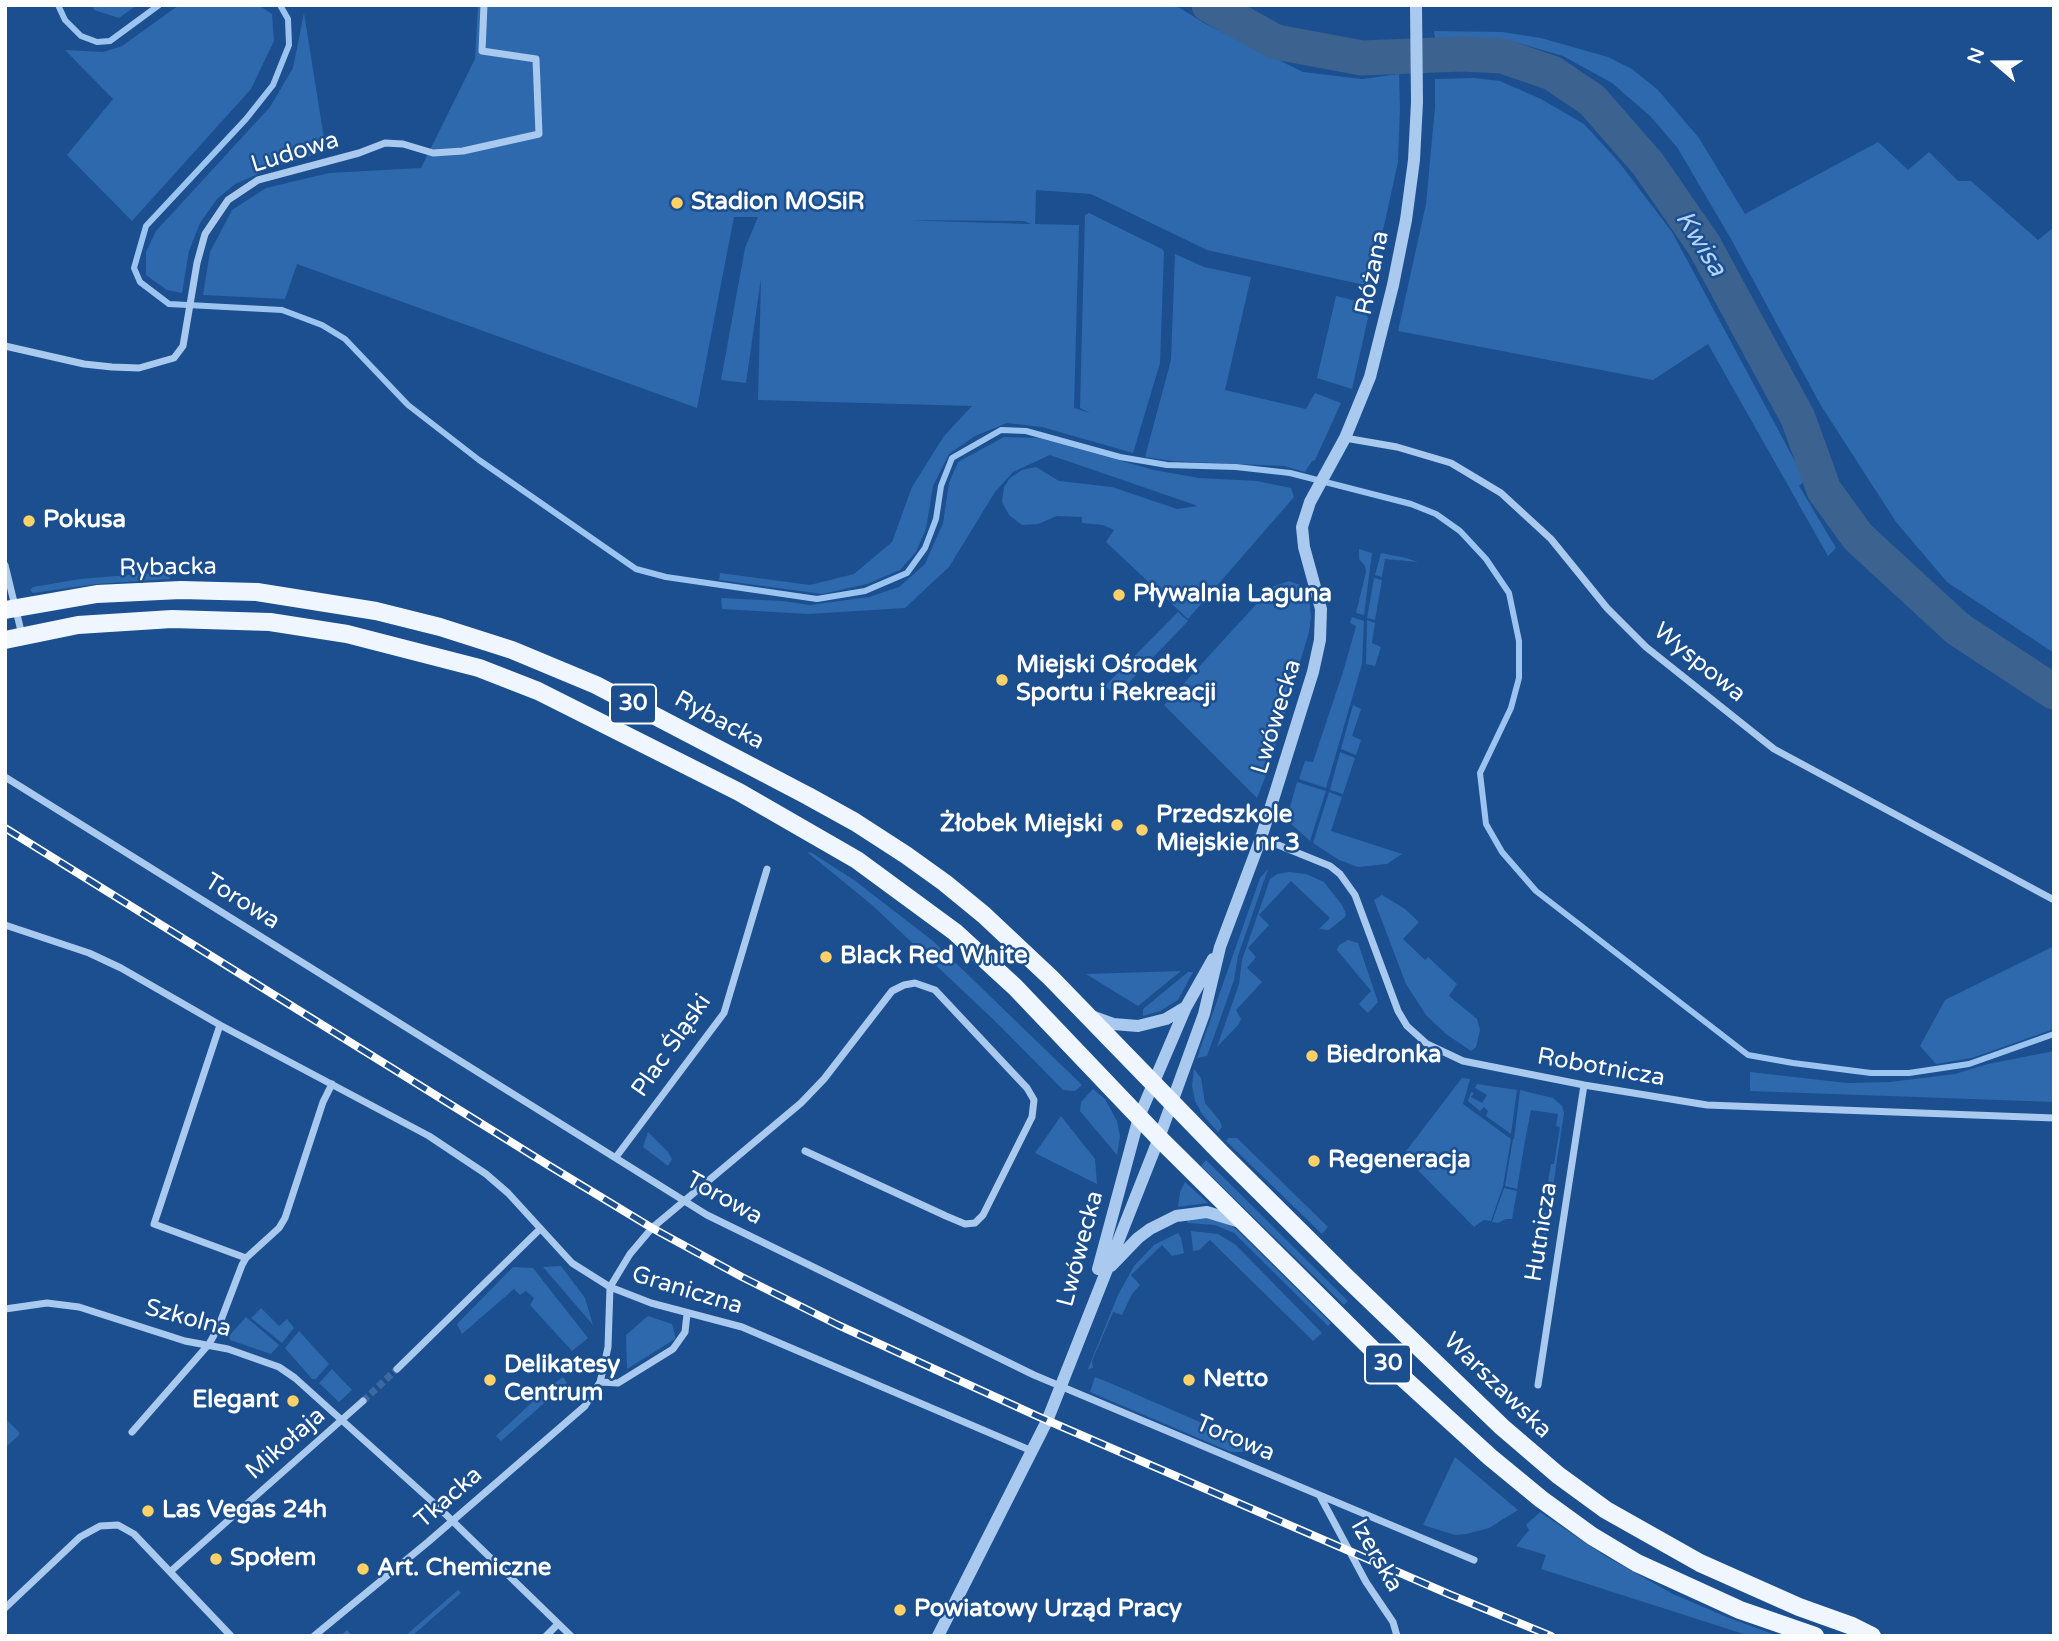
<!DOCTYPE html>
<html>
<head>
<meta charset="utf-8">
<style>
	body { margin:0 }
	#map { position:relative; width:2059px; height:1641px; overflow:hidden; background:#1b4f8f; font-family:"Varela Round",sans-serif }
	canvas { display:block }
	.frame { position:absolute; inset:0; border:7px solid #fff; pointer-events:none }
	.north { position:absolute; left:1961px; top:28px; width:70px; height:70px; -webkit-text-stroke:5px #1b4f8f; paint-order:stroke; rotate:290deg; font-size:19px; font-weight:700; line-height:28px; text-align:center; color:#fff }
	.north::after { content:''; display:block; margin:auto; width:24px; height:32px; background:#fff; clip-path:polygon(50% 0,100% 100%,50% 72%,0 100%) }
</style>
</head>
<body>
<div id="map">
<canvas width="2059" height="1641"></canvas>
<div class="frame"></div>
<div class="north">N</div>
</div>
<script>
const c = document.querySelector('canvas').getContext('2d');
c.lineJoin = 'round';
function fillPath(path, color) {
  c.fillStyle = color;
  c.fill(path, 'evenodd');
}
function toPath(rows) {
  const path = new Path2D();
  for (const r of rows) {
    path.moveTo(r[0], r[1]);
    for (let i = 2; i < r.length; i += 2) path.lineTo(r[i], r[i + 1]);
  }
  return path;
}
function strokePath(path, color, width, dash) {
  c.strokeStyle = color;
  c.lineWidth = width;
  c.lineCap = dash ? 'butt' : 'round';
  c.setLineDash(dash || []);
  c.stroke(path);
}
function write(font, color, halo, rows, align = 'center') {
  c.font = font + ' "Varela Round",sans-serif';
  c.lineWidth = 5;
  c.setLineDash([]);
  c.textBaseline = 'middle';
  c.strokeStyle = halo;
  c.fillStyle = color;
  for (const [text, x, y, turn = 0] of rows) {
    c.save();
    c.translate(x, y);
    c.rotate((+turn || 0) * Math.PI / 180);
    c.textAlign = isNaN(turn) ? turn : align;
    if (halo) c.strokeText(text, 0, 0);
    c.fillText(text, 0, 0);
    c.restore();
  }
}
fillPath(toPath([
	[92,5,137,5,119,18,94,10],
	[179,5,258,5,272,14,274,41,251,89,132,221,67,155,113,99,65,50,103,52,122,46],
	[478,5,1175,5,1204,23,1303,72,1362,79,1399,74,1400,108,1398,162,1373,276,1369,286,1207,250,1091,194,1036,190,1035,224,1079,225,1074,408,1090,413,1080,408,1085,215,1089,213,1162,249,1164,252,1160,363,1133,453,1042,427,1007,423,975,436,949,454,933,486,926,529,916,552,900,570,867,584,822,594,719,580,720,573,810,585,854,574,892,542,912,487,944,436,972,406,758,400,761,278,746,383,721,380,745,248,758,217,734,217,697,408,297,264,285,299,203,295,210,252,232,210,266,188,329,173,421,168,475,59],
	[894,220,1024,221,1031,224,895,220],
	[304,13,326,151,274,167,235,184,217,199,200,223,189,251,182,293,167,290,146,275,146,252,156,231,270,107,293,68],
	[1434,31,1502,32,1541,38,1608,57,1632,69,1658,90,1699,138,1745,214,1878,142,1908,170,1929,152,1958,181,1971,181,2038,240,2054,227,2054,653,1947,582,1896,522,1820,404,1731,239,1677,147,1650,116,1612,83,1563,56,1515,42,1435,38],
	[1474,78,1500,81,1541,99,1584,124,1618,161,1672,232,1805,480,1799,486,1836,548,1828,556,1708,344,1653,380,1398,331,1426,204,1435,107,1435,79],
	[1175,254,1204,267,1251,277,1225,390,1306,409,1315,393,1341,403,1315,460,1312,461,1305,472,1284,466,1172,461,1145,457,1171,360],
	[1336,296,1360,302,1368,318,1352,389,1317,378],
	[1004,437,1039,438,1154,470,1199,478,1257,481,1291,488,1294,497,1188,619,1106,542,1114,530,1103,525,1082,523,1082,517,1057,516,1038,524,1022,525,1009,515,1002,502,1004,487,1010,478,1022,470,1036,467,1059,481,1112,487,1177,509,1198,506,1050,455,1013,472,995,492,949,567,905,608,808,614,722,609,721,598,783,601,810,605,869,597,899,587,925,564,943,523,949,483,958,462],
	[1359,549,1372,553,1364,615,1356,613,1366,572,1365,566,1359,559],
	[1381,553,1406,558,1418,562,1385,559,1382,577,1375,575],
	[165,572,170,575,170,579,96,584,33,593,30,590,33,587,80,579],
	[1374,578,1382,580,1375,620,1367,618],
	[1289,581,1300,585,1309,598,1311,617,1309,632,1268,770,1257,798,1164,705,1272,587],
	[1178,612,1188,621,1116,696,1105,686],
	[1352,617,1364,621,1362,664,1326,788,1299,779,1305,761,1313,762,1344,669,1356,626,1350,623],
	[1367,620,1375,623,1372,643,1381,647,1375,666,1366,664],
	[1353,705,1361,709,1352,736,1361,740,1356,755,1341,749],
	[1340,752,1355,758,1343,794,1330,790],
	[1297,782,1326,791,1310,841,1289,822,1288,814],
	[1329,792,1342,797,1331,831,1402,854,1387,864,1358,867,1339,860,1313,843],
	[807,852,812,853,854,880,933,941,1082,1085,1075,1091,1063,1090,998,1024,922,952,872,905],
	[1268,869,1238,956,1234,980,1207,1056,1197,1058,1260,878],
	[1289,872,1306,874,1324,882,1342,905,1346,914,1345,917,1329,930,1319,929,1330,918,1291,881,1259,915,1269,925,1248,948,1256,957,1247,968,1262,982,1236,1010,1241,1019,1239,1024,1217,1047,1239,984,1242,960,1270,879,1277,874],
	[1382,895,1405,909,1419,922,1403,939,1425,960,1428,957,1457,984,1449,996,1477,1019,1480,1030,1476,1047,1471,1051,1446,1034,1426,1015,1406,984,1374,900],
	[1348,940,1358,943,1378,1002,1368,1013,1359,1004,1371,991,1337,950,1339,945],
	[2054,946,2054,1029,1972,1058,1936,1064,1920,1046,1945,1000],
	[1181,971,1138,1006,1086,974],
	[1188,972,1193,972,1178,1000,1160,1011,1143,1016,1143,1009],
	[2054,1051,2054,1102,1750,1091,1750,1072,1847,1083,1890,1082,1955,1074,1988,1064],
	[1194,1069,1201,1078,1205,1103,1220,1121,1222,1127,1218,1132,1202,1114,1195,1101,1192,1086],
	[1462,1078,1470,1079,1463,1104,1511,1139,1503,1186,1491,1221,1484,1220,1474,1227,1403,1155],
	[1477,1084,1517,1090,1511,1134,1486,1116,1488,1111,1484,1107,1480,1111,1468,1101,1471,1092,1474,1093,1471,1097,1482,1103,1487,1095,1475,1088],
	[1093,1089,1105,1099,1117,1121,1120,1136,1117,1155,1080,1111,1081,1102],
	[1520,1090,1553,1098,1562,1106,1564,1113,1546,1234,1543,1238,1545,1222,1543,1220,1544,1213,1547,1213,1551,1183,1548,1182,1551,1164,1554,1164,1560,1127,1556,1126,1558,1114,1531,1110,1525,1141,1514,1139],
	[1061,1116,1095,1159,1097,1184,1035,1153],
	[648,1132,668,1152,672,1159,668,1166,643,1147],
	[1228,1138,1237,1138,1328,1227,1322,1234,1226,1141],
	[1513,1139,1525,1141,1517,1189,1505,1186],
	[1206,1160,1348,1301,1344,1305,1201,1166],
	[1185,1182,1208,1203,1178,1207,1180,1192],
	[1504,1188,1517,1191,1512,1219,1506,1219,1498,1223,1492,1222],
	[1208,1218,1230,1225,1236,1229,1331,1323,1328,1326,1234,1233,1215,1225,1188,1223,1186,1220],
	[1191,1231,1218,1234,1236,1245,1322,1333,1313,1341,1210,1240,1199,1250,1193,1251],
	[1178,1233,1181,1238,1184,1253,1172,1256,1162,1245,1131,1275,1140,1285,1132,1294,1122,1315,1113,1312,1092,1361,1093,1368,1088,1369,1118,1295,1134,1266,1154,1245],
	[561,1266,585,1298,593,1325,543,1267],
	[513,1267,533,1268,588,1338,572,1351,530,1305,534,1298,526,1291,520,1295,514,1289,462,1334,457,1324],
	[261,1308,279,1326,287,1319,294,1328,282,1343,251,1318],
	[648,1316,672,1324,675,1335,675,1339,627,1369,626,1335],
	[246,1317,279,1345,271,1354,230,1340,229,1336],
	[299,1331,329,1364,316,1379,312,1379,285,1348],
	[332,1369,352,1390,339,1402,319,1383],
	[563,1377,567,1383,501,1441,496,1436,545,1390],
	[1095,1377,1110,1383,1255,1446,1249,1452,1231,1452,1090,1392],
	[5,1418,19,1432,19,1435,5,1448],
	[1455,1457,1518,1510,1489,1528,1466,1534,1455,1535,1423,1525],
	[1540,1512,1605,1556,1673,1594,1729,1618,1778,1636,1750,1636,1541,1569,1546,1555,1516,1546,1529,1530,1526,1525],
	[458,1590,461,1593,412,1636,405,1636]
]), '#2e69ad');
strokePath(toPath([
	[58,5,65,20,81,36,97,42,110,41,159,5],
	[280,5,288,19,289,45,273,85,246,119,146,226,134,268,140,282,169,304,282,310,322,325,345,339,408,405,479,460,636,569,666,577,817,599,865,591,907,573,925,548,936,519,941,486,952,458,1001,430,1026,431,1120,457,1167,465,1236,467,1290,473,1411,504,1436,514,1460,531,1486,559,1509,593,1519,641,1519,678,1511,708,1480,773,1486,824,1502,852,1536,891,1748,1055,1793,1063,1871,1073,1909,1073,1969,1064,2054,1034]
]), '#9cc4f0', 6);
strokePath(toPath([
	[1209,5,1276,42,1362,58,1462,54,1502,56,1552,73,1592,100,1648,164,1704,245,1798,418,1824,490,1858,537,1958,629,2054,692]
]), '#3c6290', 35);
strokePath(toPath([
	[345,1632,348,1636]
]), '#3d69a0', 6, [6, 3]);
strokePath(toPath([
	[363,1401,397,1369]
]), '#3d69a0', 7, [7, 3.5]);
strokePath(toPath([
	[5,346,84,364,112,367,139,368,174,358,183,346,197,263,205,234,228,200,258,180,359,153,385,143,403,144,433,153,463,151,539,134,536,59,482,51,484,5],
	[1345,438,1397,447,1451,463,1501,493,1551,539,1607,608,1646,647,1774,749,2054,900],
	[5,565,22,635],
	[5,777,707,1215,1034,1375,1474,1560],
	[1261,838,1330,866,1340,874,1355,895,1398,1011,1407,1026,1427,1044,1463,1061,1584,1085,1707,1105,2054,1118],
	[5,925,89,953,121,968,220,1025,429,1136,486,1174,508,1193,572,1263,610,1287,651,1303,742,1327,1032,1451],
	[220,1025,154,1224,246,1258],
	[616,1157,724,1013,767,869],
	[5,1309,47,1303,79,1307,185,1341,228,1349,279,1367,295,1378,436,1505,571,1636],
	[397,1369,540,1229],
	[600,1382,618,1383,673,1349,685,1332,687,1314],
	[1538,1385,1584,1085],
	[132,1432,209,1344,218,1328,242,1265,246,1258,279,1228,285,1218,323,1102,332,1084],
	[1320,1496,1366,1582,1393,1622,1397,1636],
	[171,1571,363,1401],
	[5,1608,80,1537,100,1526,118,1525,134,1534,231,1636],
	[314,1636,428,1542,585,1406,600,1382,604,1366,608,1347,610,1287,630,1254,652,1228,801,1103,824,1079,892,991,904,985,915,983,935,990,1027,1088,1034,1100,1032,1117,983,1215,975,1223,965,1224,946,1216,805,1151],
	[546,1636,558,1624]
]), '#a9c9ee', 7);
strokePath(toPath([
	[1091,1016,1113,1024,1138,1026,1166,1019,1186,1007],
	[1111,1266,1138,1238,1150,1229,1176,1216,1207,1212,1240,1222],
	[1098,1269,1139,1117,1186,1007,1213,959],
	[938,1636,1047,1421,1159,1138,1204,1014,1220,947,1261,838,1313,672,1320,640,1321,609,1304,547,1302,527,1310,502,1345,438,1370,377,1393,285,1406,220,1414,160,1417,102,1416,5]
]), '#a9c9ee', 12);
strokePath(toPath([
	[5,610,97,594,181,590,257,592,376,611,440,627,512,650,596,685,808,796,855,822,906,855,945,883,984,915,1051,978,1221,1153,1345,1276,1502,1427,1558,1475,1606,1510,1700,1563,1799,1607,1852,1626,1872,1636],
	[5,640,78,625,172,619,270,622,347,634,479,668,538,691,739,792,857,860,955,932,1015,987,1159,1138,1379,1356,1490,1457,1541,1499,1592,1536,1637,1563,1740,1610,1815,1636]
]), '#f0f6ff', 18);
const rail = toPath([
	[5,828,548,1165,652,1228,742,1277,838,1325,1037,1416,1451,1595,1551,1636]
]);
strokePath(rail, '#fff', 8);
strokePath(rail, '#1b4f8f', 5, [16]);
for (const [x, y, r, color] of [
	[677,203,7,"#ffd166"],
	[29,521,7,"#ffd166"],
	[1119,595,7,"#ffd166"],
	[1002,680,7,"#ffd166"],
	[1117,825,7,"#ffd166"],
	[1142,830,7,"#ffd166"],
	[826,957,7,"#ffd166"],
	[1312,1056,7,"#ffd166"],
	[1314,1161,7,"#ffd166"],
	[490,1380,7,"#ffd166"],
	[1189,1380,7,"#ffd166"],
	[293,1401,7,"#ffd166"],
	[148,1511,7,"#ffd166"],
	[216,1559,7,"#ffd166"],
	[363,1569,7,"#ffd166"],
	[900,1610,7,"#ffd166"]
]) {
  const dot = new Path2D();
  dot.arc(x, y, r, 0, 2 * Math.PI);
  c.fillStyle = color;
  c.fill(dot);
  strokePath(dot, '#1b4f8f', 2.5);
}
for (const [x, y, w] of [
	[633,704,46],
	[1388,1364,46]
]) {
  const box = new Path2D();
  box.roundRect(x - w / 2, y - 19.5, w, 39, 5);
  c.fillStyle = '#1b4f8f';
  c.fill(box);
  strokePath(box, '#fff', 2);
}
write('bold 23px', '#fff', null, [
	["30",633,704],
	["30",1388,1364]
]);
write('24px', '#fff', '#1b4f8f', [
	["Ludowa",295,153,-17],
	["Różana",1373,273,-78],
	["Rybacka",168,568,-1],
	["Wyspowa",1699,663,39],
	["Lwówecka",1277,717,-73],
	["Rybacka",719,721,28],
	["Torowa",242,902,32],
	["Plac Śląski",672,1046,-55],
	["Robotnicza",1601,1068,10],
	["Torowa",724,1199,29],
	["Hutnicza",1542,1232,-81],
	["Lwówecka",1081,1249,-75],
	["Graniczna",687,1291,17],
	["Szkolna",188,1319,15],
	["Warszawska",1497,1386,44],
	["Torowa",1235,1439,23],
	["Mikołaja",286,1444,-41],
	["Tkacka",449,1498,-41],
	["Izerska",1376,1556,60]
]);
write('bold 24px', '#fff', '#1b4f8f', [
	["Stadion MOSiR",691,203],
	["Pokusa",43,521],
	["Pływalnia Laguna",1133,595],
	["Miejski Ośrodek",1016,666],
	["Sportu i Rekreacji",1016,694],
	["Przedszkole",1156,816],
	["Miejskie nr 3",1156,844],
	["Żłobek Miejski",1103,825,"right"],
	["Black Red White",840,957],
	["Biedronka",1326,1056],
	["Regeneracja",1328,1161],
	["Delikatesy",504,1366],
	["Centrum",504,1394],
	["Netto",1203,1380],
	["Elegant",279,1401,"right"],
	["Las Vegas 24h",162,1511],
	["Społem",230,1559],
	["Art. Chemiczne",377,1569],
	["Powiatowy Urząd Pracy",914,1610]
], 'left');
write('italic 26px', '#b5d3f5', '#1b4f8f', [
	["Kwisa",1700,244,58]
]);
</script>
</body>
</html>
